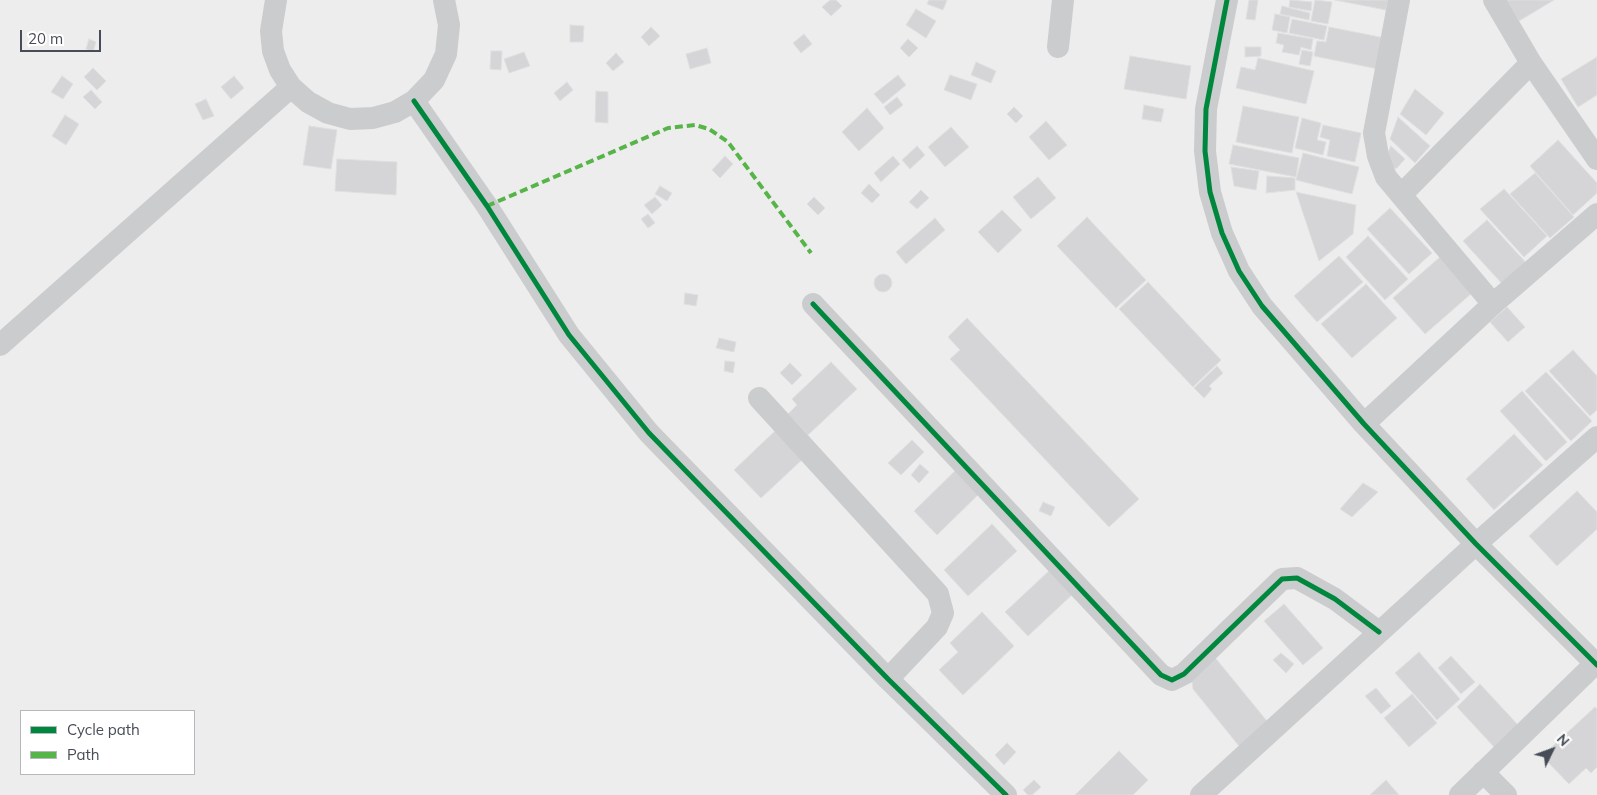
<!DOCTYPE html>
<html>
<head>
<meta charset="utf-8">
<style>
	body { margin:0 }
	#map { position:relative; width:1597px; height:795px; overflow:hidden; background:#eeeded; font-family:Mulish,sans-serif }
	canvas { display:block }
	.legend { position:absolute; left:20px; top:710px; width:175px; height:65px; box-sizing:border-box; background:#fff; border:1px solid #b5b8bc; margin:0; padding:6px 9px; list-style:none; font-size:15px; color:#474d57 }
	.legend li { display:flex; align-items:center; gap:10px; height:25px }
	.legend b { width:25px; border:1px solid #b5b8bc }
	.north { position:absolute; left:1527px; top:725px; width:50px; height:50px; -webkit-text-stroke:4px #fff; paint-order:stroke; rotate:48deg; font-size:14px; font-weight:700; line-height:20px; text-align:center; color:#474d57 }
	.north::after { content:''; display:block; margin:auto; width:18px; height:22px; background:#474d57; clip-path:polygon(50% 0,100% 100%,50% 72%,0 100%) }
	.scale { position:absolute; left:20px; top:30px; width:81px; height:22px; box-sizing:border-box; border:2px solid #474d57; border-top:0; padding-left:6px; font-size:15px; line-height:18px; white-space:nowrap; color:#474d57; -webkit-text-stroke:4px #fff; paint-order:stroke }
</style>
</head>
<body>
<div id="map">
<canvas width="1597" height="795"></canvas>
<ul class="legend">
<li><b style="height:6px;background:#00873e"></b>Cycle path</li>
<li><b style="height:6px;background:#57b448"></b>Path</li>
</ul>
<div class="north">N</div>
<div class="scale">20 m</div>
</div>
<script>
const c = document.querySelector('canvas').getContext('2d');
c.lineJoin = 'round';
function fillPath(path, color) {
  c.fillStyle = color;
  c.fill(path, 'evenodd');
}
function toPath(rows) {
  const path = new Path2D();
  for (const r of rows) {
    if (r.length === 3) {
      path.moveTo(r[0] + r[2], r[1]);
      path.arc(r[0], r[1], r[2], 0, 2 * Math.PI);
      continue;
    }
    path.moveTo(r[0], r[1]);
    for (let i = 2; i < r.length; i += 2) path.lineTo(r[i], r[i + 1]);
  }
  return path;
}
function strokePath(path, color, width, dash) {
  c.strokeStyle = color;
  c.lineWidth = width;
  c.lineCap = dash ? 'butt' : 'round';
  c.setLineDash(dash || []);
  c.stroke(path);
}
const building = toPath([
	[830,0,836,0,842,6,831,16,822,7,830,0],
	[929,0,947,0,943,10,927,4,929,0],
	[1249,0,1258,0,1255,20,1246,19,1249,0],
	[1290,0,1312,2,1311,11,1289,7,1290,0],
	[1315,0,1332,2,1328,24,1311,21,1315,0],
	[1335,0,1388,0,1386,10,1335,0],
	[1506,0,1554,0,1519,21,1506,0],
	[1282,6,1310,13,1309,20,1280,14,1282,6],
	[916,9,936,21,926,38,906,25,916,9],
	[1275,14,1290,17,1287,33,1272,30,1275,14],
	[1292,19,1327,26,1324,40,1289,33,1292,19],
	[570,25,584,26,583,42,570,42,570,25],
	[651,27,660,36,649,46,641,37,651,27],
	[1329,27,1385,38,1378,69,1314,56,1317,41,1326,42,1329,27],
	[1278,33,1313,39,1311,50,1301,47,1299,55,1282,52,1284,45,1276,43,1278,33],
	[804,34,812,44,801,53,793,43,804,34],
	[89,39,96,42,93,52,86,49,89,39],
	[908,39,918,48,909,57,900,48,908,39],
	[1245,47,1261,47,1261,56,1245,57,1245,47],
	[707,48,711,63,690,69,686,54,707,48],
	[1302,50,1313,52,1310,66,1299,64,1302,50],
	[491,51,502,51,501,70,490,69,491,51],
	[524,52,530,66,509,73,504,59,524,52],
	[616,53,624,62,613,71,606,63,616,53],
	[1130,56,1191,66,1186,99,1124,89,1130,56],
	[1597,57,1597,95,1578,107,1561,79,1597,57],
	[1258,58,1314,71,1306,104,1236,88,1241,67,1255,70,1258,58],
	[976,62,996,71,991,83,971,75,976,62],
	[93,68,106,81,97,90,84,77,93,68],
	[898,75,906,85,883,104,874,94,898,75],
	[950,75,977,84,971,100,944,90,950,75],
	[62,76,73,84,63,99,51,92,62,76],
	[234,76,244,88,231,99,221,87,234,76],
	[567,82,573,90,560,101,554,93,567,82],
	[1415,89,1444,113,1426,135,1400,114,1415,89],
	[91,90,102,102,95,109,83,97,91,90],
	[596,91,608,92,608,123,595,122,596,91],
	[897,97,903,105,890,115,884,107,897,97],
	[206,99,214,116,203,120,195,104,206,99],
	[1144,105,1164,109,1161,122,1142,119,1144,105],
	[1243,106,1299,117,1292,153,1236,142,1243,106],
	[1014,107,1023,116,1016,123,1007,114,1014,107],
	[867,108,884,128,859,151,842,132,867,108],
	[65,115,79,124,66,145,52,136,65,115],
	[1398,117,1430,146,1415,163,1390,139,1398,117],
	[1302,118,1321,123,1317,140,1326,142,1323,155,1295,148,1302,118],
	[1046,121,1067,145,1049,160,1029,137,1046,121],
	[1323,125,1361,133,1355,162,1327,156,1330,140,1320,137,1323,125],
	[309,126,337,130,331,169,303,165,309,126],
	[951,127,969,147,945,167,928,147,951,127],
	[1558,140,1597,183,1597,193,1573,215,1530,166,1558,140],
	[1233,145,1299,158,1296,177,1229,164,1233,145],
	[917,146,925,155,910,169,902,160,917,146],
	[1391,146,1405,159,1396,169,1385,158,1391,146],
	[1303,153,1359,167,1352,194,1296,180,1303,153],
	[725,156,733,164,720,178,712,170,725,156],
	[893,156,900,164,881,182,874,173,893,156],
	[337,159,397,162,396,195,335,191,337,159],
	[1231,167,1259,171,1256,190,1234,186,1231,167],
	[1535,173,1574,217,1550,238,1510,194,1535,173],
	[1267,176,1295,178,1295,190,1266,193,1267,176],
	[1038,177,1056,198,1031,219,1013,197,1038,177],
	[869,184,880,195,872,203,861,193,869,184],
	[660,186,672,193,667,201,655,194,660,186],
	[1504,189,1547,236,1524,257,1480,209,1504,189],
	[921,190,929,198,917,209,909,202,921,190],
	[1296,192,1356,205,1353,234,1319,261,1296,192],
	[655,197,662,205,652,214,644,205,655,197],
	[814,197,825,208,818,215,807,204,814,197],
	[1390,208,1432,253,1409,274,1367,229,1390,208],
	[1002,210,1022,230,998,253,978,232,1002,210],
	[648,214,655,223,648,228,641,219,648,214],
	[1087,217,1146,280,1116,308,1057,246,1087,217],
	[935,218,945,230,906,264,896,252,935,218],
	[1487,220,1529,266,1505,287,1463,241,1487,220],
	[1368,236,1408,279,1385,300,1346,257,1368,236],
	[1339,256,1363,282,1317,322,1294,296,1339,256],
	[1440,257,1472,293,1425,334,1393,298,1440,257],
	[883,283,9],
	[1148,282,1221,360,1193,387,1119,309,1148,282],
	[1366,284,1397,318,1352,358,1321,324,1366,284],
	[685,293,698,295,696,306,684,304,685,293],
	[1507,307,1525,327,1508,342,1490,322,1507,307],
	[967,318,1139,499,1109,527,950,359,960,350,948,337,967,318],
	[719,338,736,342,734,352,716,348,719,338],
	[1573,350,1597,376,1597,410,1590,416,1549,371,1573,350],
	[725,361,735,362,733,373,724,371,725,361],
	[831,362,857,389,808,435,788,414,797,405,792,399,831,362],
	[790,363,802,375,792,385,780,373,790,363],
	[1217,366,1223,373,1209,386,1212,389,1204,398,1194,388,1217,366],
	[1546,372,1592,421,1571,441,1525,391,1546,372],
	[1522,391,1567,442,1546,461,1500,411,1522,391],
	[777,429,805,457,761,498,734,470,777,429],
	[1514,434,1543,465,1494,510,1466,479,1514,434],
	[912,440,924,452,901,475,888,463,912,440],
	[920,464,929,472,919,483,911,475,920,464],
	[962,464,985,488,937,535,914,511,962,464],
	[1363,483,1378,492,1352,517,1340,509,1363,483],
	[1577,491,1597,512,1597,529,1557,566,1529,536,1577,491],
	[1043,502,1055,507,1051,516,1039,511,1043,502],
	[992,524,1017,551,968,596,944,570,992,524],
	[1051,569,1074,593,1028,636,1005,612,1051,569],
	[1284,604,1323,648,1303,665,1264,621,1284,604],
	[982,612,1014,646,963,695,939,670,958,652,950,643,982,612],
	[1419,652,1460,699,1437,720,1395,673,1419,652],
	[1281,653,1294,664,1286,673,1273,660,1281,653],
	[1213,655,1271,726,1243,751,1193,689,1191,675,1213,655],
	[1451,656,1475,682,1461,694,1438,668,1451,656],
	[1480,684,1519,726,1495,748,1457,707,1480,684],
	[1376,688,1391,706,1381,714,1365,696,1376,688],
	[1412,694,1437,723,1409,747,1384,718,1412,694],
	[1595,707,1597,709,1597,767,1591,773,1586,768,1569,784,1542,756,1595,707],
	[1007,743,1016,752,1004,765,995,755,1007,743],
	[1119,751,1148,780,1133,795,1075,795,1119,751],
	[1034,780,1041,787,1032,795,1028,795,1023,790,1034,780],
	[1386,780,1399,795,1370,795,1386,780]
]);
fillPath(building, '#d5d5d7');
strokePath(building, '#dfdfe0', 1);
strokePath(toPath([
	[276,0,271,31,273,51,280,70,291,87,308,102,328,113,350,119,373,118,395,112,414,101,434,80,446,54,449,25,444,0],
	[1227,0,1206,109,1205,151,1210,192,1222,233,1239,271,1262,306,1364,424,1476,544,1597,665],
	[1399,0,1374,133,1378,156,1386,177,1401,195,1493,304],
	[1494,0,1531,63,1597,159],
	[1058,47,1063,0],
	[414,101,487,206,569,335,649,433,888,679,1006,795],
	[1401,195,1531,63],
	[813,304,1161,675,1172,680,1184,674,1282,579,1297,578,1335,599,1379,632],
	[0,345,291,87],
	[759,398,938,594,943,613,937,627,888,679],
	[1364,424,1493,304,1597,214],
	[1483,772,1506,795],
	[1201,795,1476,544,1597,437],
	[1460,795,1597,662]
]), '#caccce', 22);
strokePath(toPath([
	[487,206,668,128,695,125,709,129,728,142,811,253]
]), '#57b448', 4, [8, 4]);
strokePath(toPath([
	[1227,0,1206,109,1205,151,1210,192,1222,233,1239,271,1262,306,1364,424,1476,544,1597,665],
	[414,101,487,206,569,335,649,433,888,679,1006,795],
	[813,304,1161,675,1172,680,1184,674,1282,579,1297,578,1335,599,1379,632]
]), '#00873e', 5);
</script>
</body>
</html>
